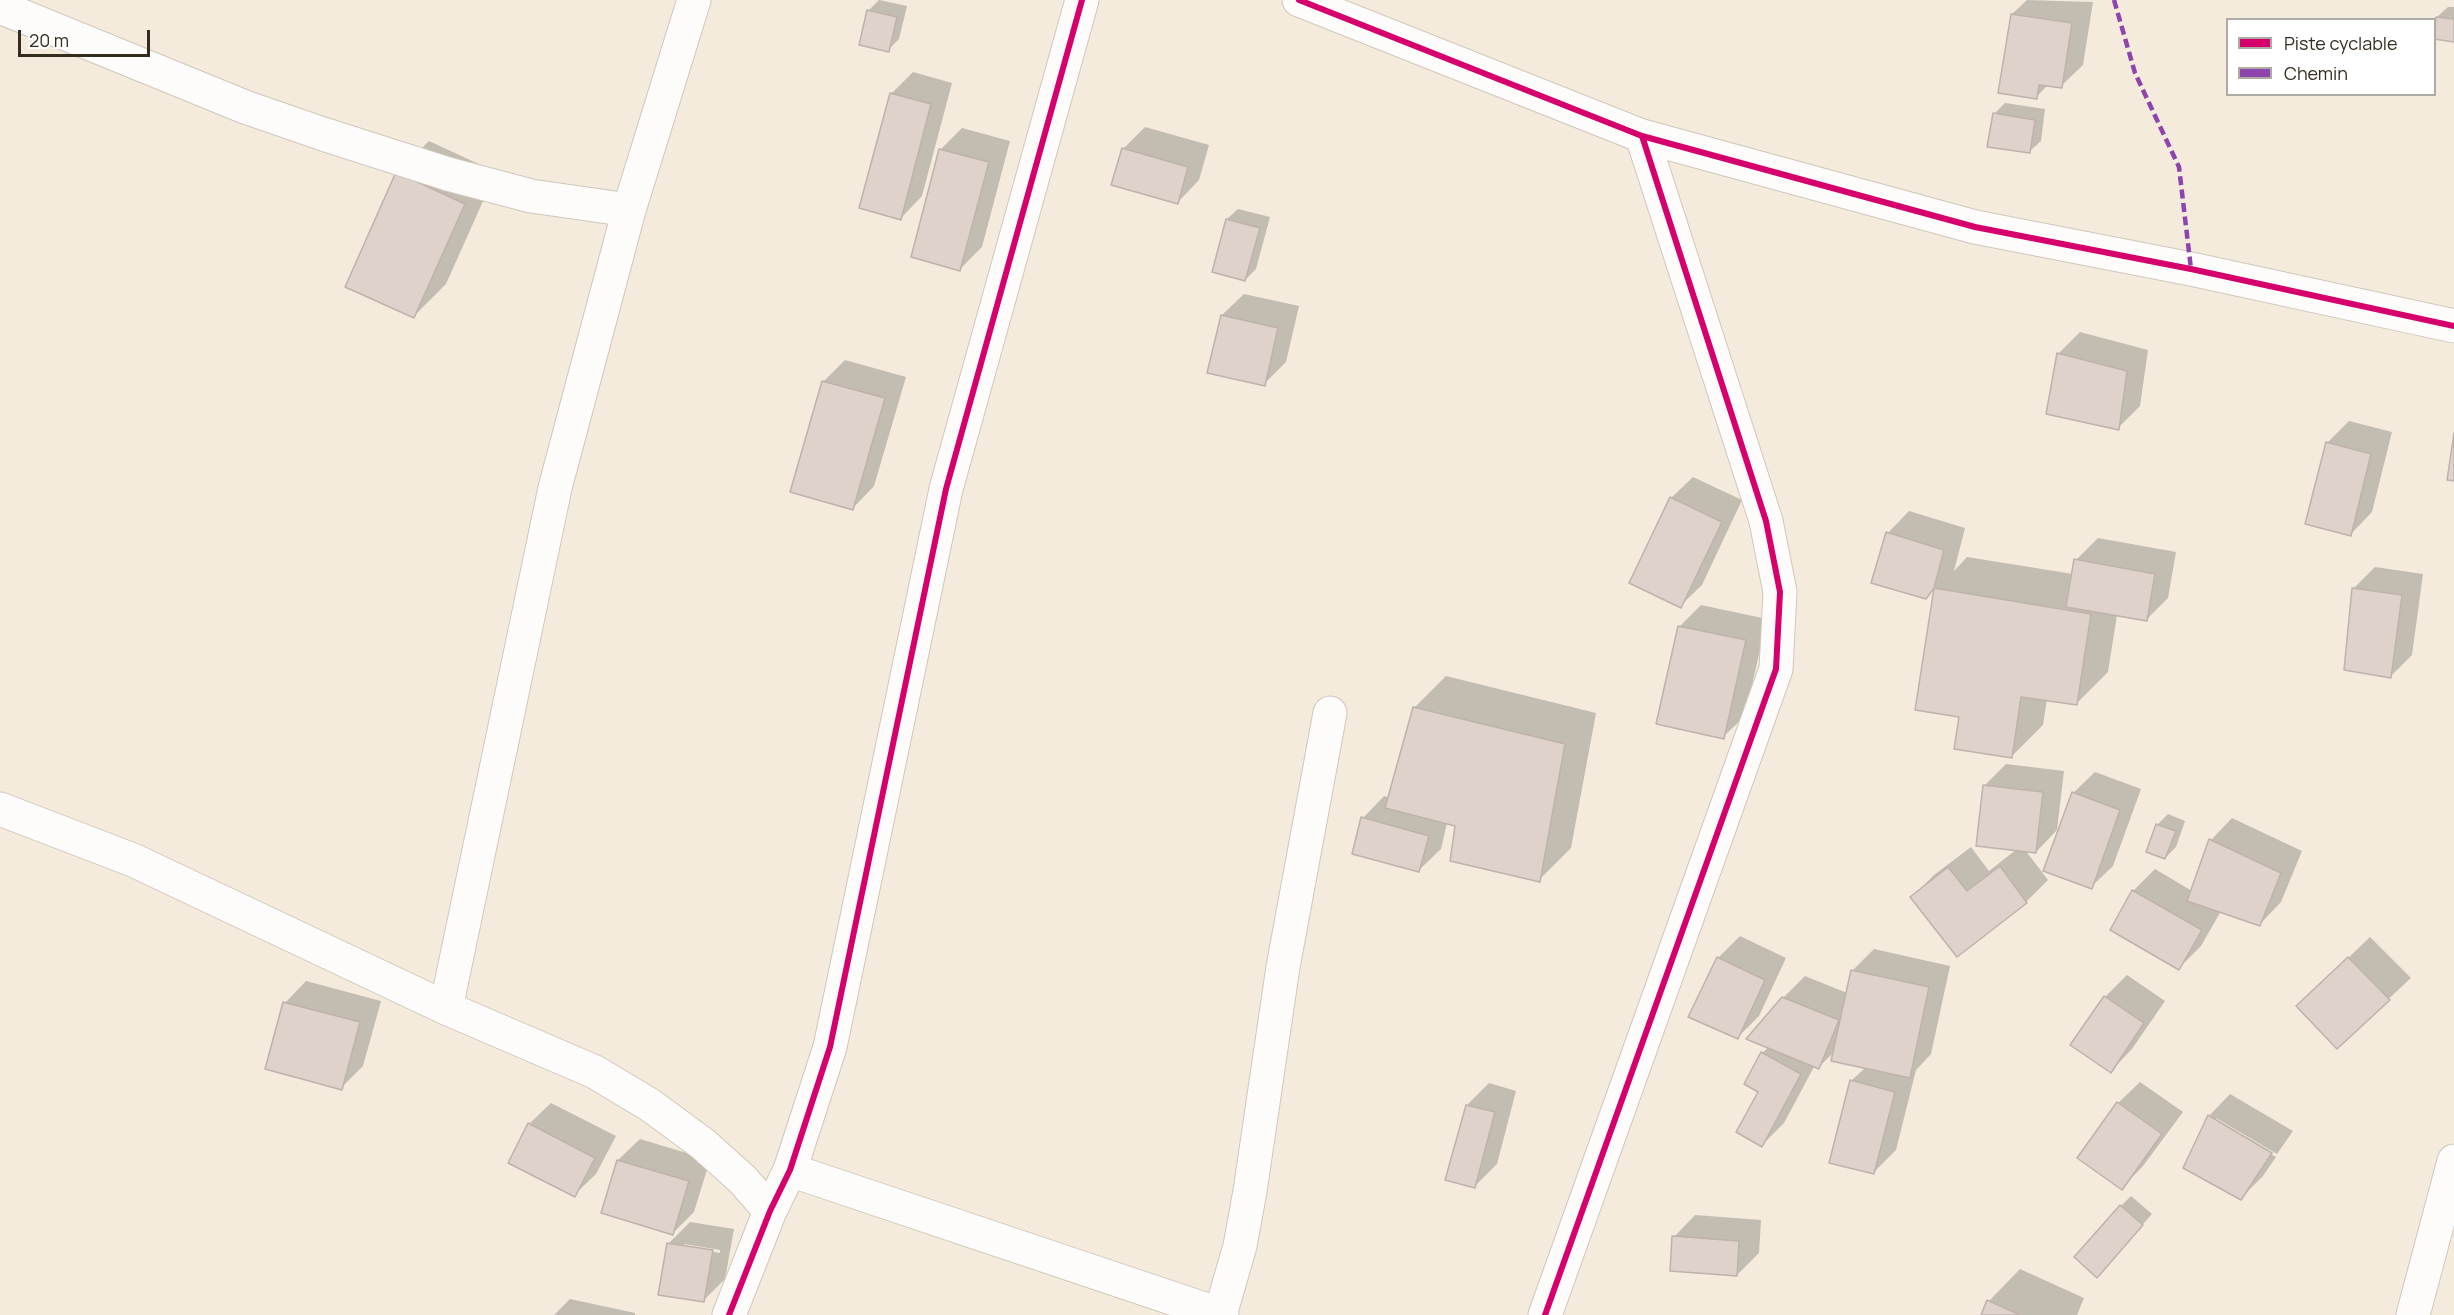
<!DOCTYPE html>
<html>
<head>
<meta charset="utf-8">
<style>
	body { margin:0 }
	#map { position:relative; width:2454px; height:1315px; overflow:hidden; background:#f4ebdd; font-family:Manrope,sans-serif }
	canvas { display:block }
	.legend { position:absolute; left:2226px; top:18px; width:210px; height:78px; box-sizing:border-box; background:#fff; border:2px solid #aeaba5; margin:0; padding:8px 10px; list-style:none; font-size:18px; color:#342c1f }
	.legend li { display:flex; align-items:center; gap:12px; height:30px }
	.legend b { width:30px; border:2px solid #aeaba5 }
	.scale { position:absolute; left:18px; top:30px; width:132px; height:27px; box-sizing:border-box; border:3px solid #342c1f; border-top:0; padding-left:8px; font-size:18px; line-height:21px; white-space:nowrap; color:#342c1f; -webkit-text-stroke:4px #fff; paint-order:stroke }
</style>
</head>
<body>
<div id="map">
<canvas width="2454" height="1315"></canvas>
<ul class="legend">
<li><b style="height:8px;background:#d6006c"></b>Piste cyclable</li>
<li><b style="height:8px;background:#8e44ad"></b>Chemin</li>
</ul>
<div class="scale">20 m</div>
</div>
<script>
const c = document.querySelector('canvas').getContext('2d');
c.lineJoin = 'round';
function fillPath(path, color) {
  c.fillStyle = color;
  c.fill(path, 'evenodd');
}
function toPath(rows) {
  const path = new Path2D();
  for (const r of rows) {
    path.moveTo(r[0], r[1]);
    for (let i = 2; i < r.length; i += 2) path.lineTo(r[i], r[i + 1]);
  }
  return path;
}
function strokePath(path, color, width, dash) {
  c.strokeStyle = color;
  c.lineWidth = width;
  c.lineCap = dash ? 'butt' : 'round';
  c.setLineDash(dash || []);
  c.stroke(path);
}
fillPath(toPath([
	[879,0,907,6,899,39,888,50,861,43,869,10],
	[2027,0,2093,2,2083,65,2061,86,2048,85,2036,97,2012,14],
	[2448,7,2454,7,2454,41,2437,17],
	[913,72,952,83,922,196,901,218,891,94],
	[2005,103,2045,109,2041,141,2030,151,1994,114],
	[1145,127,1209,145,1199,180,1178,202,1123,149],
	[962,128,1010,141,982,247,960,269,940,150],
	[429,141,496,172,446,284,414,316,397,173],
	[1238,209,1270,217,1256,269,1245,280,1227,219],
	[1244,294,1299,306,1286,362,1264,384,1222,315],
	[2080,332,2148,350,2140,406,2118,428,2058,354],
	[845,360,906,377,874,486,853,508,792,491,824,381],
	[2349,421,2392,432,2372,512,2351,534,2327,443],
	[1693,477,1742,500,1702,585,1680,606,1671,498],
	[1909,511,1965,528,1954,571,1967,557,2073,574,2076,560,2098,538,2176,552,2168,598,2146,620,2117,615,2108,672,2076,704,2047,699,2043,725,2011,757,1961,716,1916,709,1936,587,1925,597,1888,533],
	[2375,567,2423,574,2412,655,2390,677,2353,589],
	[1701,605,1767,619,1745,716,1723,737,1680,626],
	[1446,676,1596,713,1571,848,1539,880,1457,825,1447,823,1441,849,1419,870,1363,818,1384,796,1390,798,1414,708],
	[2006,764,2064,771,2057,830,2036,852,2025,850,2048,880,2026,902,1912,897,1934,875,1971,847,1989,871,2017,849,1984,786],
	[2095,772,2141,789,2113,866,2091,887,2073,793],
	[2168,814,2185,821,2176,847,2165,858,2157,825],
	[2232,818,2302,851,2281,902,2260,924,2221,911,2201,946,2179,968,2133,891,2155,869,2192,891,2211,840],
	[1740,936,1786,958,1759,1016,1737,1038,1718,958],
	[2370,937,2411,978,2337,1047,2320,985],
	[1874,949,1950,966,1931,1054,1916,1070,1896,1150,1874,1172,1851,1081,1866,1067,1835,1051,1819,1067,1815,1065,1784,1123,1762,1145,1760,1091,1762,1053,1769,1047,1783,998,1805,976,1847,993,1852,971],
	[2127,975,2165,1001,2132,1049,2111,1071,2072,1044,2105,997],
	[306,981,381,1001,363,1066,341,1088,285,1003],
	[2140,1082,2183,1112,2143,1166,2122,1188,2118,1103],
	[1489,1083,1516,1091,1497,1164,1475,1186,1467,1105],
	[2230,1094,2293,1131,2277,1154,2216,1118,2216,1121,2276,1157,2263,1176,2241,1198,2209,1116],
	[551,1103,616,1136,596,1174,574,1195,529,1124],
	[640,1139,710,1160,694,1212,672,1234,602,1212,618,1160],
	[2131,1196,2152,1214,2097,1276,2121,1206],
	[1695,1215,1761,1220,1759,1253,1737,1275,1674,1237],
	[690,1222,734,1229,725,1279,703,1301,669,1243],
	[684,1244,720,1250,720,1253,684,1247],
	[2020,1269,2084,1298,2077,1315,1983,1315,1989,1301],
	[570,1299,635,1313,635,1315,554,1315]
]), '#0003');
const building = toPath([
	[867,10,897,17,889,52,859,45,867,10],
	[2011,14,2072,23,2062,88,2039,85,2037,99,1998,93,2011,14],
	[2436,17,2454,19,2454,42,2434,39,2436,17],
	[890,93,931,104,901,220,859,208,890,93],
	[1993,113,2035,120,2030,153,1987,147,1993,113],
	[1122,148,1188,167,1178,204,1111,185,1122,148],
	[939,149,989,162,960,271,911,257,939,149],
	[396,172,465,204,414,318,345,287,396,172],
	[1226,219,1260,228,1245,281,1212,272,1226,219],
	[1221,315,1278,328,1265,386,1207,373,1221,315],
	[2057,353,2127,371,2119,430,2046,414,2057,353],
	[822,381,885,398,853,510,790,492,822,381],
	[2454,433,2454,481,2447,480,2454,433],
	[2326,442,2371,454,2351,536,2305,524,2326,442],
	[1670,497,1722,522,1681,608,1629,583,1670,497],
	[1886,532,1944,550,1934,588,1926,599,1871,583,1886,532],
	[2074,559,2155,574,2147,621,2066,607,2074,559],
	[1934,588,2091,614,2077,705,2021,697,2012,758,1954,749,1959,717,1915,710,1934,588],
	[2352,588,2402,595,2391,678,2344,670,2352,588],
	[1678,626,1746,640,1724,739,1656,724,1678,626],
	[1413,707,1565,744,1540,882,1450,861,1455,826,1385,808,1413,707],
	[1983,785,2043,792,2036,853,1976,846,1983,785],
	[2072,792,2120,810,2092,889,2043,871,2072,792],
	[1361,817,1429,836,1419,872,1352,854,1361,817],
	[2156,824,2176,831,2165,859,2146,852,2156,824],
	[2209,839,2281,873,2260,926,2187,901,2209,839],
	[2000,866,2027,903,1957,957,1910,897,1948,867,1967,891,2000,866],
	[2132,890,2202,930,2179,970,2110,930,2132,890],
	[1717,957,1765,980,1738,1039,1688,1017,1717,957],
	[2348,957,2390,1000,2337,1049,2296,1006,2348,957],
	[1851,970,1929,987,1910,1078,1831,1061,1851,970],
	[2104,996,2144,1023,2111,1073,2070,1045,2104,996],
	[1782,997,1839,1020,1819,1069,1746,1039,1782,997],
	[283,1002,360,1022,342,1090,265,1069,283,1002],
	[1761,1052,1801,1074,1762,1147,1736,1132,1758,1092,1744,1084,1761,1052],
	[1850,1080,1895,1092,1874,1174,1829,1163,1850,1080],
	[2117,1102,2162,1134,2122,1190,2077,1158,2117,1102],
	[1466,1105,1495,1112,1475,1188,1445,1180,1466,1105],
	[2208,1115,2272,1153,2241,1200,2183,1168,2208,1115],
	[528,1123,595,1158,575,1197,508,1163,528,1123],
	[617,1160,689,1181,673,1235,601,1213,617,1160],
	[2120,1205,2143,1225,2097,1278,2074,1257,2120,1205],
	[1672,1236,1739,1241,1737,1276,1670,1271,1672,1236],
	[667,1243,713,1250,704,1302,658,1295,667,1243],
	[1987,1300,2020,1315,1981,1315,1987,1300]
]);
fillPath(building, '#ded2ca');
strokePath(building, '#beb2ab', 1.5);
const minor = toPath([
	[1299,0,1642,136,1975,227,2191,269,2454,326],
	[0,7,245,107,323,134,448,174,531,196,629,210],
	[0,809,133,860,446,1008,595,1072,650,1105,703,1144,743,1180,770,1211],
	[446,1008,555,488,629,210,694,0],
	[790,1170,1222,1315],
	[729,1315,770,1211,790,1170,830,1047,946,489,1082,0],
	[1220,1315,1240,1246,1250,1191,1283,967,1330,713],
	[1545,1315,1776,669,1780,592,1766,521,1642,136],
	[2413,1315,2454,1161]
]);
strokePath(minor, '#cfc7bb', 35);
strokePath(minor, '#fdfcfa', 33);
strokePath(toPath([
	[2114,0,2135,73,2179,167,2191,269]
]), '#8e44ad', 4.5, [9, 4.5]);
strokePath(toPath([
	[1299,0,1642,136,1975,227,2191,269,2454,326],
	[729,1315,770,1211,790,1170,830,1047,946,489,1082,0],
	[1545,1315,1776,669,1780,592,1766,521,1642,136]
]), '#d6006c', 6);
</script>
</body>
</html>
